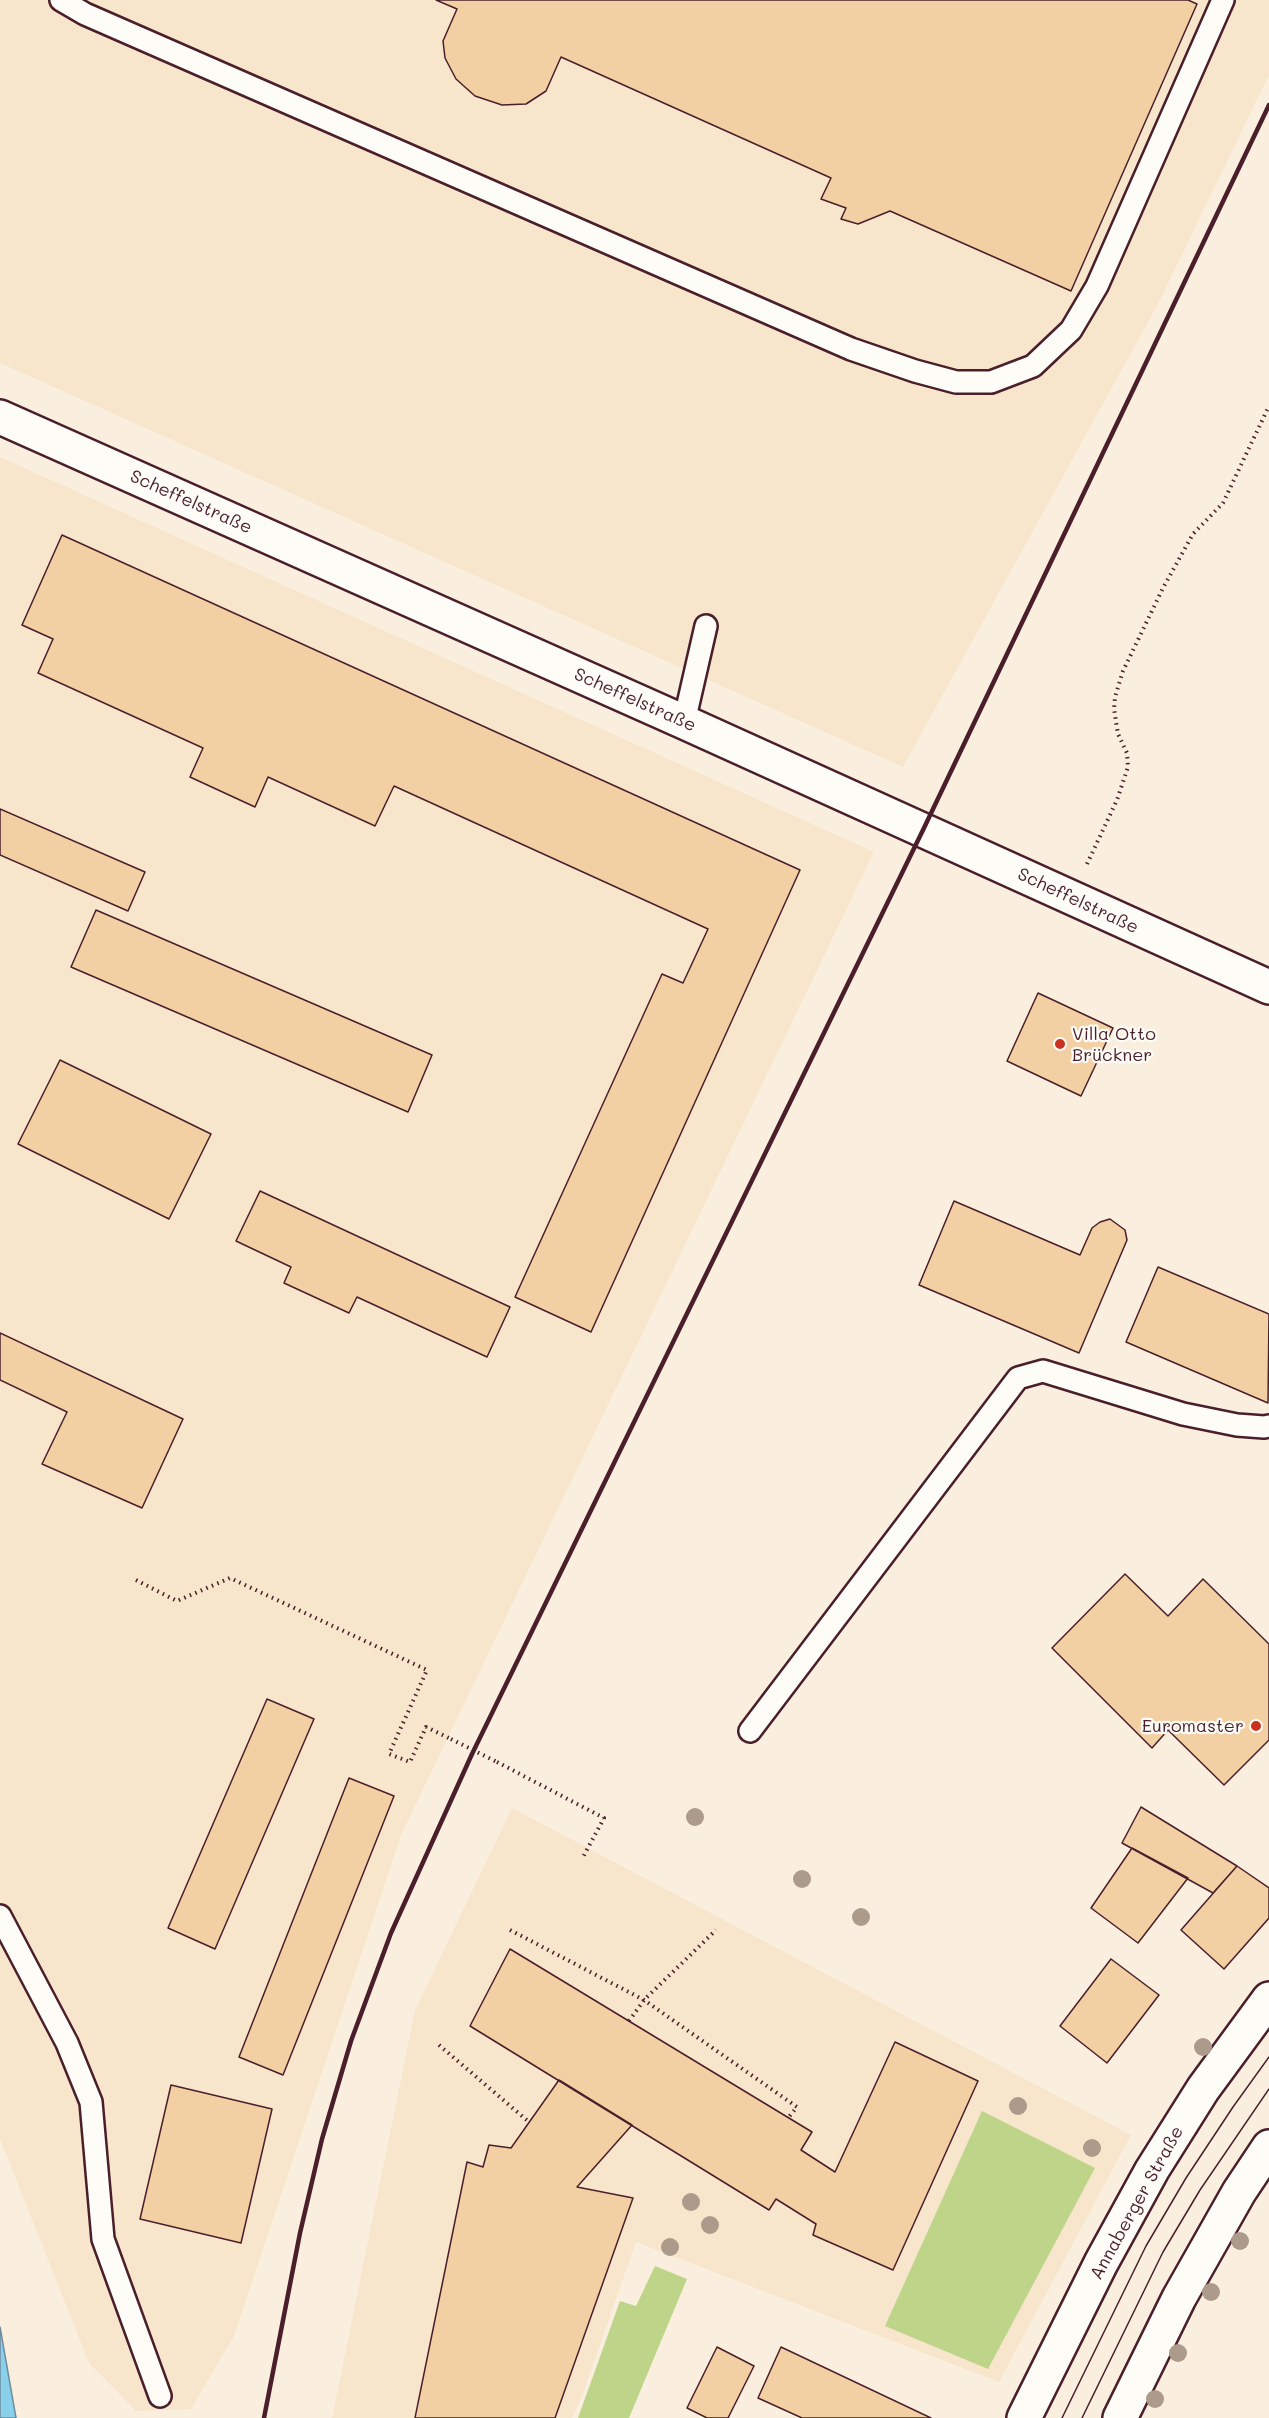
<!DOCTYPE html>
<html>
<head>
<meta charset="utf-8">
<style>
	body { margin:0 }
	canvas { display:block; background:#faefde }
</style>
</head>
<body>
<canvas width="1269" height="2418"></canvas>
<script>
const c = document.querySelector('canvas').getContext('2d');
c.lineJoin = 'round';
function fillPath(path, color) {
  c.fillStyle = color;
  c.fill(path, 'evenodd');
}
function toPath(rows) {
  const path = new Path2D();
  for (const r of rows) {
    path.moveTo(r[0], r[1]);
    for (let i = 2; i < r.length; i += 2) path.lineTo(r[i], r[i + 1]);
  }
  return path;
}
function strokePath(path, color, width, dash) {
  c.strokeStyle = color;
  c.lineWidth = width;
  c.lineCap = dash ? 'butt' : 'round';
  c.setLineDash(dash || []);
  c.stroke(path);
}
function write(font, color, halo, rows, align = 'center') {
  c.font = font + ' Mali,sans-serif';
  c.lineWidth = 4.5;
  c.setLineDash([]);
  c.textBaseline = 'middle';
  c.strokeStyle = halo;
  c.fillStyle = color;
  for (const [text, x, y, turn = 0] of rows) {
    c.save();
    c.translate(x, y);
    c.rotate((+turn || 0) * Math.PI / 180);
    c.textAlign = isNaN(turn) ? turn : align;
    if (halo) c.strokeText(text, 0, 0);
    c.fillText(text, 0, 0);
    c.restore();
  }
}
fillPath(toPath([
	[0,0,1269,0,1269,75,1158,304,903,767,0,363],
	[0,457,874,852,402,1833,234,2336,191,2409,136,2411,89,2363,0,2139],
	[512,1808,1131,2135,999,2382,636,2242,582,2396,572,2418,332,2418,415,2010]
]), '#f8e6cc');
fillPath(toPath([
	[982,2111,1095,2168,988,2369,885,2326],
	[655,2266,687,2279,629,2418,578,2418,620,2301,636,2306]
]), '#bed489');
const water = toPath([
	[0,2327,16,2418,0,2418,0,2327]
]);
fillPath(water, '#89d1ea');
strokePath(water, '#708a9e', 1.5);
const building = toPath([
	[436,0,1188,0,1197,4,1071,291,890,211,858,224,841,219,846,208,821,199,831,178,561,57,546,91,526,104,502,105,475,96,456,79,445,58,443,41,457,9,436,0],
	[62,535,800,870,591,1332,515,1297,662,974,683,983,708,929,394,786,375,826,268,777,255,807,190,777,203,748,38,673,53,639,22,625,62,535],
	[0,809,145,872,128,911,0,855,0,809],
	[96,910,432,1055,408,1112,71,967,96,910],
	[1038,993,1113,1028,1081,1096,1007,1061,1038,993],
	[60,1060,211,1134,169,1219,18,1144,60,1060],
	[260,1191,510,1307,487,1357,357,1297,349,1313,284,1283,291,1267,236,1241,260,1191],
	[954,1201,1080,1255,1092,1228,1100,1222,1110,1219,1125,1230,1127,1240,1079,1353,919,1285,954,1201],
	[1158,1267,1269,1314,1268,1403,1126,1342,1158,1267],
	[0,1333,183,1419,142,1508,42,1464,67,1412,0,1380,0,1333],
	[1125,1574,1168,1616,1203,1579,1269,1644,1269,1740,1224,1785,1168,1730,1152,1748,1052,1648,1125,1574],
	[267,1699,314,1719,215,1949,168,1928,267,1699],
	[349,1778,394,1796,283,2075,239,2057,349,1778],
	[1141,1807,1237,1866,1213,1893,1122,1843,1141,1807],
	[1132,1848,1188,1878,1138,1943,1091,1908,1132,1848],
	[1237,1866,1269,1888,1269,1918,1224,1969,1181,1930,1237,1866],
	[510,1949,812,2132,801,2150,835,2172,895,2042,978,2081,893,2270,813,2235,816,2224,776,2199,769,2210,470,2026,510,1949],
	[1111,1959,1159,1995,1107,2063,1060,2026,1111,1959],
	[559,2080,632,2125,577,2187,633,2198,555,2418,415,2418,467,2162,483,2167,489,2145,511,2148,559,2080],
	[171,2085,272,2109,241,2243,140,2219,171,2085],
	[717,2347,754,2366,728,2418,707,2418,687,2408,717,2347],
	[781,2347,931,2418,802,2418,758,2398,781,2347]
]);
fillPath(building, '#f2d0a3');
strokePath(building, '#4a1f2b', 1.5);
const service = toPath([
	[61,0,85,14,851,349,915,371,956,382,991,382,1033,366,1071,330,1097,286,1223,0],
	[684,722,706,626],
	[750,1731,1018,1378,1043,1371,1183,1414,1237,1425,1264,1427,1269,1426],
	[0,1916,67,2043,91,2102,103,2239,160,2396]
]);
const secondary = toPath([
	[0,417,684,722,1269,987]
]);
const primary = toPath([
	[1024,2418,1101,2263,1152,2170,1203,2089,1269,1999],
	[1120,2418,1179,2298,1239,2192,1269,2147]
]);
strokePath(service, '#4a1f2b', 26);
strokePath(secondary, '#4a1f2b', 38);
strokePath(primary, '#4a1f2b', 38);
strokePath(toPath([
	[1087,864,1117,800,1128,767,1127,753,1118,734,1114,709,1115,697,1123,671,1163,588,1193,534,1223,503,1268,408],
	[136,1580,177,1601,230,1578,427,1670,389,1754,410,1762,426,1727,451,1739],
	[497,1762,604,1818,582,1859],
	[510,1930,644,2000,797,2107,788,2118],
	[629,2021,644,2000,716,1930],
	[439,2045,529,2122]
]), '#4a1f2b', 4, [1.5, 4.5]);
strokePath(service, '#fdfcf7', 21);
strokePath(secondary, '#fdfcf7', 33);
strokePath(primary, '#fdfcf7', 33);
strokePath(toPath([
	[1062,2418,1146,2246,1186,2178,1233,2107,1269,2057],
	[1082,2418,1163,2252,1200,2190,1269,2089]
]), '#4a1f2b', 1.5);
strokePath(toPath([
	[264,2418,300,2233,322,2139,351,2041,391,1933,472,1754,923,830,1269,105]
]), '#4a1f2b', 4.5);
strokePath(toPath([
	[451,1739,497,1762]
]), '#4a1f2b', 4, [1.5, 4.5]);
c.fillStyle = '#ac9a8b';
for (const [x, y] of [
	[695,1817],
	[802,1879],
	[861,1917],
	[1203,2047],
	[1018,2106],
	[1092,2148],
	[691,2202],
	[710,2225],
	[1240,2241],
	[670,2247],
	[1211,2292],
	[1178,2353],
	[1155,2399]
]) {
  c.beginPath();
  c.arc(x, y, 9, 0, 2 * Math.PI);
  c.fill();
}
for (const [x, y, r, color] of [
	[1060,1044,6,"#c8321e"],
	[1256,1726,6,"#c8321e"]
]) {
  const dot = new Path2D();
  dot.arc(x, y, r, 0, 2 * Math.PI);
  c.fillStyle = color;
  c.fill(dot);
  strokePath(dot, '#fdfcf7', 2);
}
write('18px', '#4a1f2b', '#fdfcf7', [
	["Scheffelstraße",191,502,24],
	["Scheffelstraße",635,700,24],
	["Scheffelstraße",1078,901,25],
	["Annaberger Straße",1137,2203,-61]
]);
write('18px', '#4a1f2b', '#fdfcf7', [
	["Villa Otto",1072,1034],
	["Brückner",1072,1055],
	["Euromaster",1244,1726,"right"]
], 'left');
</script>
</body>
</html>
